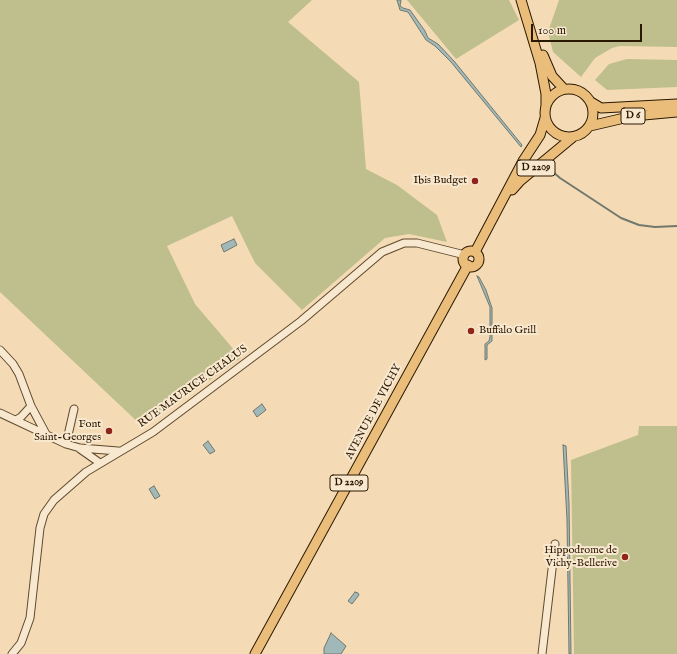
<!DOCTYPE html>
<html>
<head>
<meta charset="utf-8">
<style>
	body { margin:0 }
	#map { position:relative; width:677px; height:654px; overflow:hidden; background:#f4dbb5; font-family:"IM FELL English",serif }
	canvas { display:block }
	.scale { position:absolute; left:531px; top:24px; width:111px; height:18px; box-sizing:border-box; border:2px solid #2b1800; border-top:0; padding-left:5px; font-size:12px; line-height:14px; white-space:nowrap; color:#2b1800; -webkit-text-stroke:3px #f8e8cf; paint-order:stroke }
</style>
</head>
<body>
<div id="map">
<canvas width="677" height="654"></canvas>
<div class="scale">100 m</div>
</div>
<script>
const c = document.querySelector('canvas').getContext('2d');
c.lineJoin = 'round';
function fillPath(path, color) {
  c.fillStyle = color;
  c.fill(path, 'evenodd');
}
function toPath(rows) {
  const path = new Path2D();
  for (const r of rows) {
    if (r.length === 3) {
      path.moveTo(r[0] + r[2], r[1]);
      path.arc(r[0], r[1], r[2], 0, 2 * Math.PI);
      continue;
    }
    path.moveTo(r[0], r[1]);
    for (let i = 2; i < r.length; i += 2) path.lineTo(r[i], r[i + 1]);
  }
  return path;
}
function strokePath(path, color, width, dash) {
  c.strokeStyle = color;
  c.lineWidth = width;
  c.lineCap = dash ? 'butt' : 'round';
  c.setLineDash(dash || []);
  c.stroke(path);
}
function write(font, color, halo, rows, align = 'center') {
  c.font = font + ' "IM FELL English",serif';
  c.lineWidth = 4;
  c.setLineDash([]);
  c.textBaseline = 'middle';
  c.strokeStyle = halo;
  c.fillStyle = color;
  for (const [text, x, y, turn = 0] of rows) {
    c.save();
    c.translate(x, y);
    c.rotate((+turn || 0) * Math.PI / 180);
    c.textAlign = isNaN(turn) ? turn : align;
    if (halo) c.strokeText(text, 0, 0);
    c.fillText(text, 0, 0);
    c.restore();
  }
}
fillPath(toPath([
	[0,0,312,0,288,22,359,82,366,169,397,185,437,215,447,242,409,234,385,238,302,310,255,263,232,216,167,246,195,304,241,358,143,427,0,292],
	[407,0,509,0,519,20,456,59],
	[559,0,677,0,677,47,620,46,612,48,595,58,581,77,553,52,548,32],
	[627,59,677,60,677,87,607,90,595,80,609,64],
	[639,426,677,426,677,654,574,654,571,460,638,435]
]), '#bebf8c');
const water = toPath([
	[397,0,401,0,400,6,403,8,410,10,425,31,428,38,438,44,454,61,522,145,521,147,451,62,435,46,426,40,408,12,400,10,397,0],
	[234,239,237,245,224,252,221,245,234,239],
	[477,276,479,277,486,290,492,308,492,341,487,345,487,359,485,360,485,344,489,341,490,337,490,307,477,276],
	[262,404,266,410,257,417,253,411,262,404],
	[208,441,215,451,210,454,203,445,208,441],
	[563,445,566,446,569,503,571,654,569,654,567,520,563,445],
	[154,486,160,496,155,499,149,489,154,486],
	[355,592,358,593,359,595,352,604,348,601,355,592],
	[331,633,346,646,341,654,324,654,324,648,331,633]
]);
fillPath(water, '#a0b8b8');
strokePath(water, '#71786e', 1);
strokePath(toPath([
	[545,165,560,178,621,218,639,225,655,227,677,226]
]), '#71786e', 2);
const minor = toPath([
	[0,350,13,364,19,374,31,406,46,434],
	[0,413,66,444,80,448,118,451],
	[16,420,21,417,31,406],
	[66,444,74,409],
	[80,449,100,463],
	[12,654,21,643,30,618,40,528,44,514,54,500,86,472,153,432,301,321,382,252,404,243,417,243,465,255],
	[542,654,555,544]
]);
const major = toPath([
	[521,0,540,63,546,94,546,105],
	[543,55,552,76,564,89],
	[569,113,24],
	[591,102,601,108,677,104],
	[590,126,633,116,677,112],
	[512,190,520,181,573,137],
	[471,259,8],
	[475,252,523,161,540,135,545,118],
	[255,654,468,265]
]);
strokePath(minor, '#5d492d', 9);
strokePath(major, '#2b1800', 11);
strokePath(minor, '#f8e8cf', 7);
strokePath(major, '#eabe7a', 9);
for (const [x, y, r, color] of [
	[475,181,4,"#8f2418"],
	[471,331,4,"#8f2418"],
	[109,431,4,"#8f2418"],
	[625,557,4,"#8f2418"]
]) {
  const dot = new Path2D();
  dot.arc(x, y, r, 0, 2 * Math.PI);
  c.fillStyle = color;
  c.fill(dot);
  strokePath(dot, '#f8e8cf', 1.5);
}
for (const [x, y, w] of [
	[633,116,24],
	[536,168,38],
	[349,483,38]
]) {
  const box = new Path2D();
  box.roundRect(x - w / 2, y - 8, w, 16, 3);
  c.fillStyle = '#f8e8cf';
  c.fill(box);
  strokePath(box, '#2b1800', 1);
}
write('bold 10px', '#2b1800', null, [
	["D 6",633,116],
	["D 2209",536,168],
	["D 2209",349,483]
]);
write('11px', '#2b1800', '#f8e8cf', [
	["Ibis Budget",467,181],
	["Buffalo Grill",479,331,"left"],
	["Font",101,425],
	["Saint-Georges",101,438],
	["Hippodrome de",617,551],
	["Vichy-Bellerive",617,564]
], 'right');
write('11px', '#2b1800', '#f8e8cf', [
	["RUE MAURICE CHALUS",193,387,-36],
	["AVENUE DE VICHY",374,412,-62]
]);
</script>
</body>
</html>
